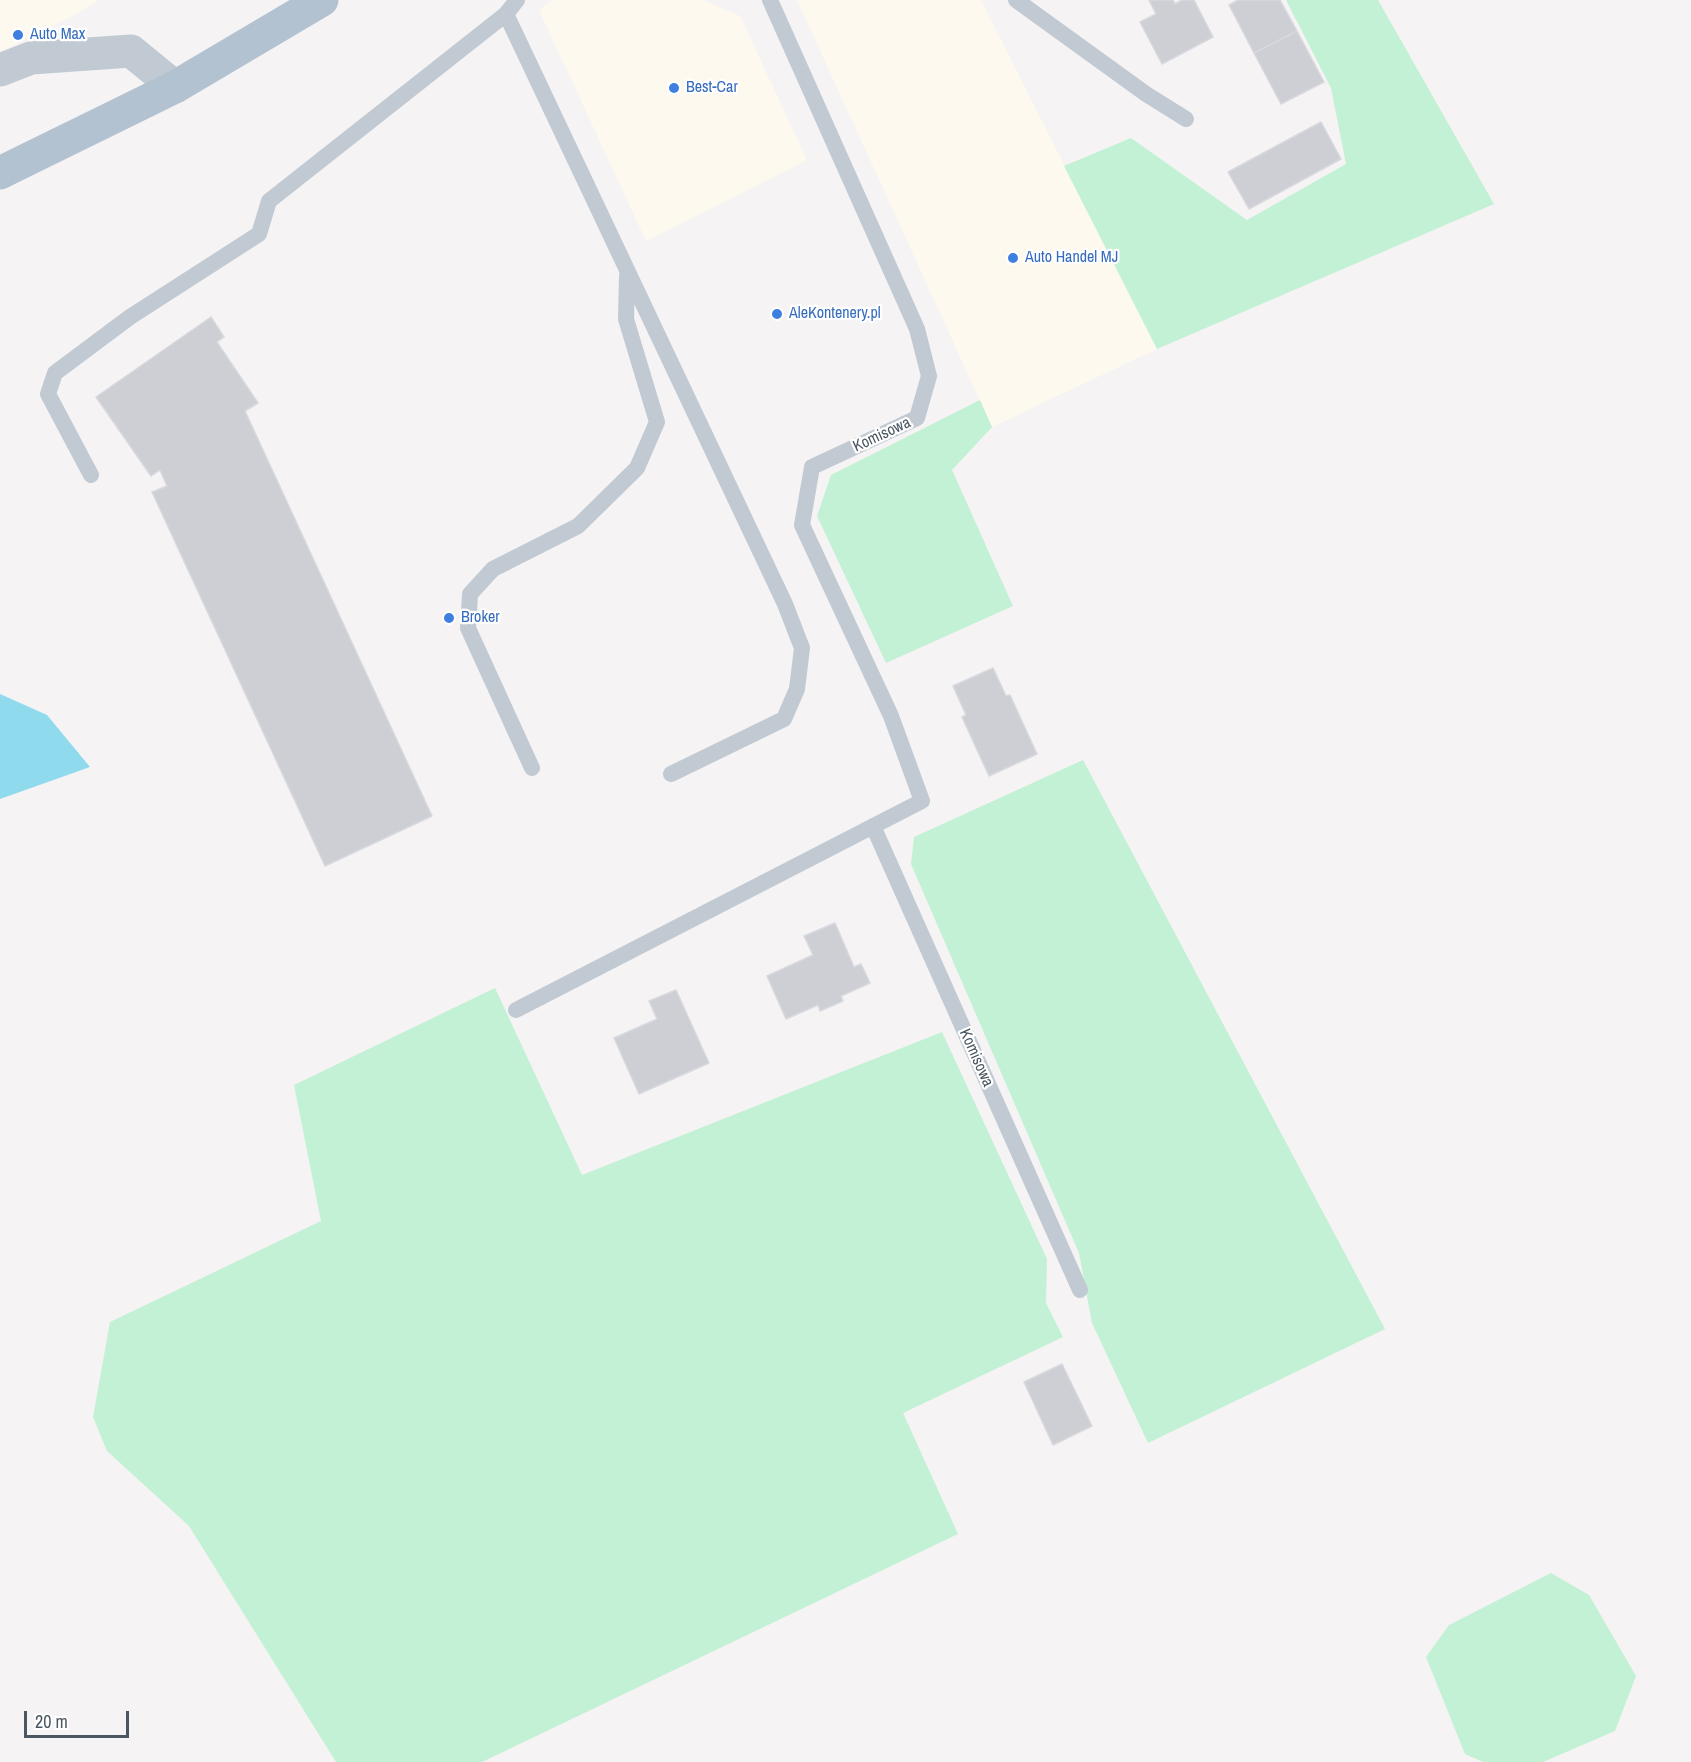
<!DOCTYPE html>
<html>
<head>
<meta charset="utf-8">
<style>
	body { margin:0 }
	#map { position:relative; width:1691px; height:1762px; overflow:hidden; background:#f5f3f3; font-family:"Archivo Narrow",sans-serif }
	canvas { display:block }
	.scale { position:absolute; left:24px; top:1711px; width:105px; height:27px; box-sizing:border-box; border:3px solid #4a5661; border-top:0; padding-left:8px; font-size:18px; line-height:21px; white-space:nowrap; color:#4a5661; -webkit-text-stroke:4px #fff; paint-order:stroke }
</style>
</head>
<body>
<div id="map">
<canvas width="1691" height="1762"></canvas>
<div class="scale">20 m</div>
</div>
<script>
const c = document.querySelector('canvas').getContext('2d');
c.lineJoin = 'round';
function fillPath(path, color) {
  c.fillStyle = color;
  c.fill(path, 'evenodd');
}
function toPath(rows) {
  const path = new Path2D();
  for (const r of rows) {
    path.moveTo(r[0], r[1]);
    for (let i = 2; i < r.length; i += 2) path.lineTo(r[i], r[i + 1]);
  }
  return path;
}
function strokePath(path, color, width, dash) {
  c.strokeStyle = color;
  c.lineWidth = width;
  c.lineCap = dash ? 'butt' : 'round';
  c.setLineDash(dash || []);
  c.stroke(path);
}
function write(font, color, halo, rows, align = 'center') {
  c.font = font + ' "Archivo Narrow",sans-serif';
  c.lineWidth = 4.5;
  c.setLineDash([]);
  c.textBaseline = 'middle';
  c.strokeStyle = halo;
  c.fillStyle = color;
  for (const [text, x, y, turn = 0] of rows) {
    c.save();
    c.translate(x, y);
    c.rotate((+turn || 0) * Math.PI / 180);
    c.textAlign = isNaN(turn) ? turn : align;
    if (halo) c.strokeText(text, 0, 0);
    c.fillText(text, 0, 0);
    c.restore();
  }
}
fillPath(toPath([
	[0,0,99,0,71,17,0,52],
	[552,0,703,0,740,16,807,160,646,241,539,10],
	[797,0,981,0,1157,349,992,427]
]), '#fdf9ef');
fillPath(toPath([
	[1286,0,1378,0,1494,204,1157,349,1064,166,1131,138,1247,220,1346,164,1331,88],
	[980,400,992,427,952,470,1013,606,886,663,817,516,831,475],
	[1083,760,1385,1329,1148,1443,1092,1323,1079,1253,911,864,914,837],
	[495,988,582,1175,942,1032,1047,1259,1046,1303,1063,1337,903,1413,958,1534,482,1762,336,1762,189,1526,107,1451,93,1417,110,1322,321,1221,294,1085],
	[1551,1573,1589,1595,1636,1676,1615,1731,1543,1762,1483,1762,1465,1754,1426,1657,1449,1625]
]), '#c3f1d5');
fillPath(toPath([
	[0,694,47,715,90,767,0,799]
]), '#90daee');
const building = toPath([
	[1149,0,1173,0,1175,4,1182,0,1194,0,1213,37,1162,64,1140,22,1156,14,1149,0],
	[1238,0,1280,0,1297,31,1254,53,1229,5,1238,0],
	[1297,31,1324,82,1281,104,1254,53,1297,31],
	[1321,122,1341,159,1249,209,1228,172,1321,122],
	[211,317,224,337,217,342,258,403,245,411,432,816,325,866,152,492,167,486,160,470,151,476,96,397,211,317],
	[993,668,1006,696,1010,695,1037,754,989,776,962,717,966,715,953,686,993,668],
	[835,923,854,967,861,964,870,983,841,996,843,1001,820,1011,818,1005,786,1019,767,976,813,955,804,936,835,923],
	[676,990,709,1063,639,1094,614,1038,657,1019,649,1001,676,990],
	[1062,1364,1092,1426,1053,1445,1024,1382,1062,1364]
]);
fillPath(building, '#cdcfd5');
strokePath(building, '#d7d9de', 1.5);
strokePath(toPath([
	[1016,0,1146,94,1186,119],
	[506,14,785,604,802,648,797,689,784,719,671,774],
	[91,475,48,394,55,373,130,317,259,234,269,201,506,14,517,0],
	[532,768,468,628,470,594,493,569,578,526,637,468,657,422,626,319,627,276],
	[873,826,1080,1290],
	[516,1010,922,801,891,716,802,525,812,467,917,418,929,376,917,329,770,0]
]), '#c1cad2', 16);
strokePath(toPath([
	[0,70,31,58,131,51,175,87]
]), '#c1cad2', 33);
strokePath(toPath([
	[0,173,175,87,322,0]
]), '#b3c2d1', 33);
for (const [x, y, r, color] of [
	[18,35,6,"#3f7fe0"],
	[674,88,6,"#3f7fe0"],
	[1013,258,6,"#3f7fe0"],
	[777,314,6,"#3f7fe0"],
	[449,618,6,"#3f7fe0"]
]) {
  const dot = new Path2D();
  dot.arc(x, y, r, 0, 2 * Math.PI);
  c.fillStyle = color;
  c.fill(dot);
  strokePath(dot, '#fff', 2);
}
write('16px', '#366cbe', '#fff', [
	["Auto Max",30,35],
	["Best-Car",686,88],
	["Auto Handel MJ",1025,258],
	["AleKontenery.pl",789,314],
	["Broker",461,618]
], 'left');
write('16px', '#4a5661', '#fff', [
	["Komisowa",882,435,-25],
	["Komisowa",976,1058,66]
]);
</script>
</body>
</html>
